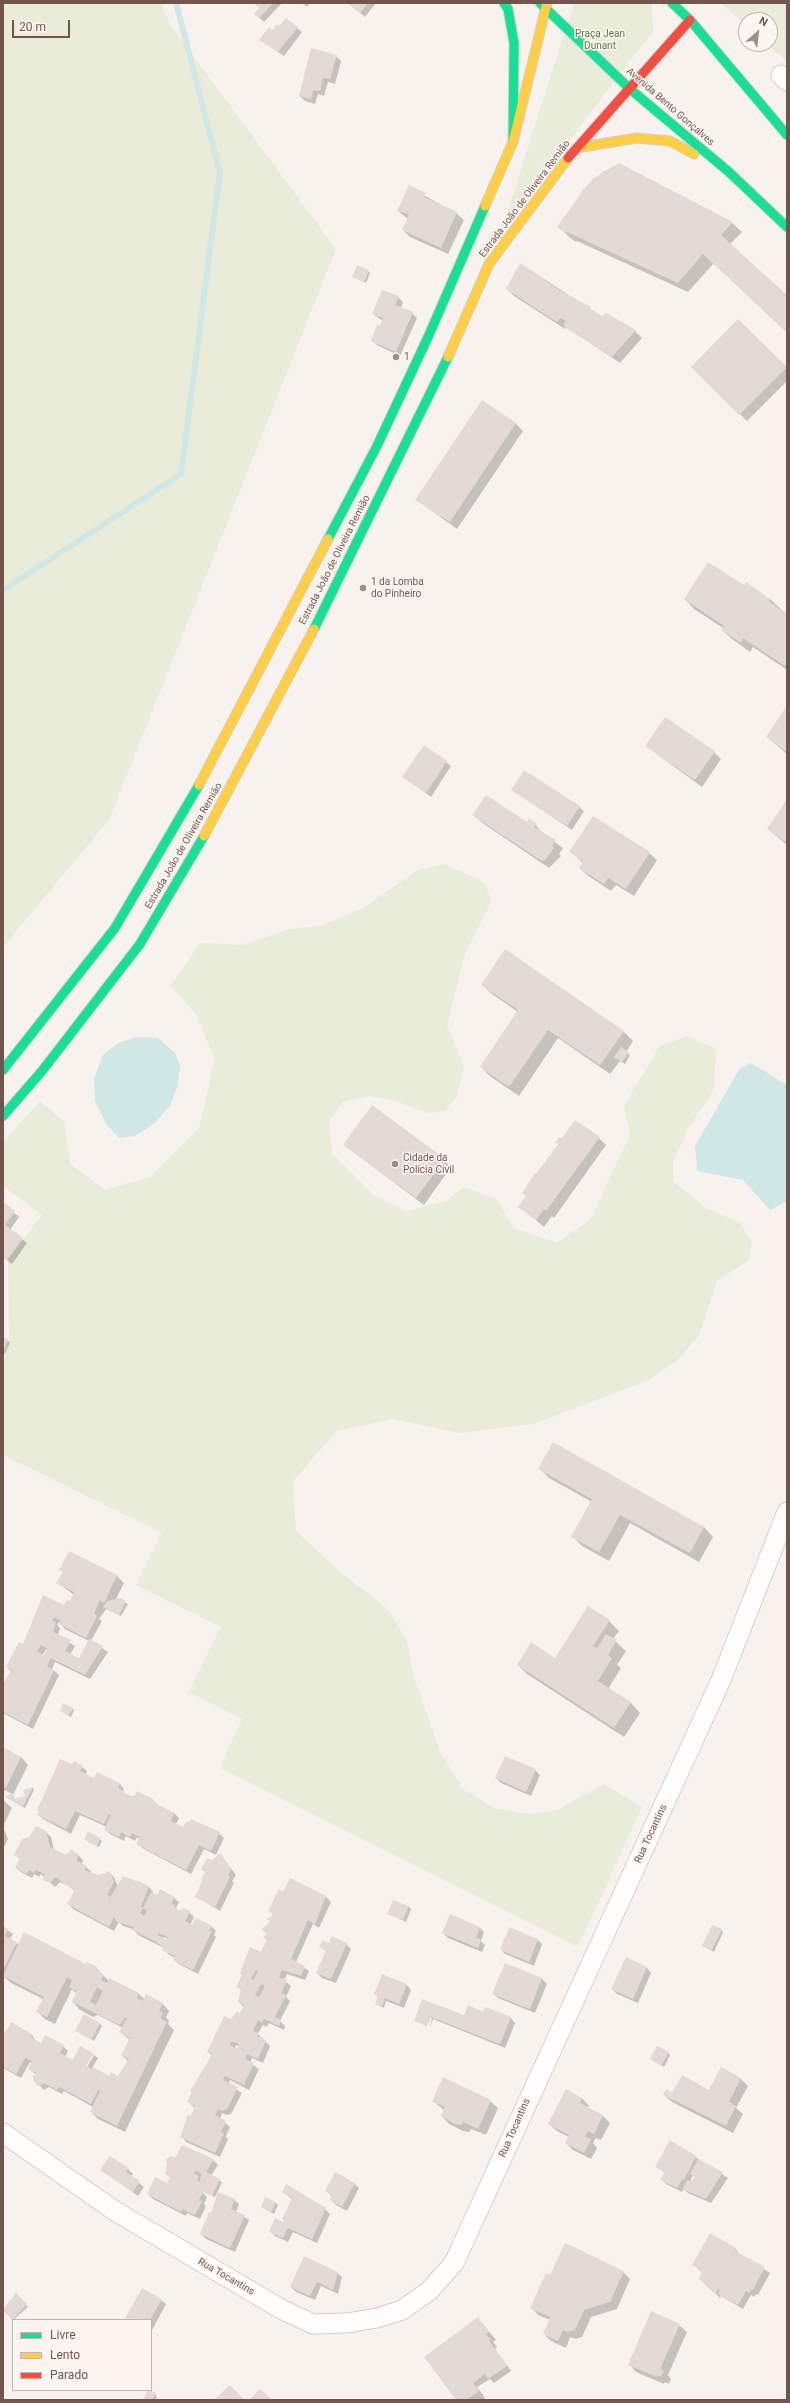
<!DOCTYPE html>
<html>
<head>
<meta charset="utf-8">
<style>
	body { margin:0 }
	#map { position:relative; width:790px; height:2403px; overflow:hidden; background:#f7f2ed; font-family:Roboto,sans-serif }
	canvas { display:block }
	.frame { position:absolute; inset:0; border:4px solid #73554f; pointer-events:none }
	.legend { position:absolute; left:12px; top:2319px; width:140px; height:72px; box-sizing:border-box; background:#fdf5ef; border:1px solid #c6b5af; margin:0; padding:5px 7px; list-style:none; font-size:12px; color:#73554f }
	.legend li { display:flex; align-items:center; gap:8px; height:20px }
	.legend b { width:20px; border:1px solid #c6b5af }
	.north { position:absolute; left:738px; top:12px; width:40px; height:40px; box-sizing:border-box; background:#fdf5ef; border:1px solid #c6b5af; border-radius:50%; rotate:28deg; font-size:11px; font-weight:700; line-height:16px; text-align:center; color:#73554f }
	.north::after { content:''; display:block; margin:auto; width:14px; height:18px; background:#a18c86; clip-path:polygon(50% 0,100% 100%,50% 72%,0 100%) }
	.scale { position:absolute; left:12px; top:20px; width:58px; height:18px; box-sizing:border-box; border:2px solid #73554f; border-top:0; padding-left:5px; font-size:12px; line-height:14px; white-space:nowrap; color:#73554f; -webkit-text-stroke:3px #fdf5ef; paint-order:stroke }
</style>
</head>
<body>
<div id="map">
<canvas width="790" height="2403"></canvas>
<div class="frame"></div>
<ul class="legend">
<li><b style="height:5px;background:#16e098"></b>Livre</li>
<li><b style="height:5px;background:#ffcf43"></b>Lento</li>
<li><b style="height:5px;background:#f24e42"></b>Parado</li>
</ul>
<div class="north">N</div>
<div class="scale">20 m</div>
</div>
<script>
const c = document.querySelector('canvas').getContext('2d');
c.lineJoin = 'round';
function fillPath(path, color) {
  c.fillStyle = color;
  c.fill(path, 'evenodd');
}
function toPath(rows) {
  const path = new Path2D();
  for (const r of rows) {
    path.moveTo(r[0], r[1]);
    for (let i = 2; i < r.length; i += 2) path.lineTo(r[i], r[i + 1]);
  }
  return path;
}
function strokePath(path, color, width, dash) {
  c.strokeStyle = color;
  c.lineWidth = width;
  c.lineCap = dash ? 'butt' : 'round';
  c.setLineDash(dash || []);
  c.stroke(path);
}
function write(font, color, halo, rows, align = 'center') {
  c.font = font + ' Roboto,sans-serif';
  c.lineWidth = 3;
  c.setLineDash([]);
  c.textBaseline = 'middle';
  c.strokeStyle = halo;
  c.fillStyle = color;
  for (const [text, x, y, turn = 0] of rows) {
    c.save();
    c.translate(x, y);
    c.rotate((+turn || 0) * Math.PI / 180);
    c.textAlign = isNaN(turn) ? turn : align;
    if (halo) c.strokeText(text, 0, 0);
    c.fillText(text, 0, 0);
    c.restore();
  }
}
fillPath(toPath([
	[3,3,161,3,171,26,336,249,109,820,3,947],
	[574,3,652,3,653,31,502,229],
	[721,3,787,3,787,62,767,44,770,44,770,20,746,20,746,25],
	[444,864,484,882,492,901,465,954,447,1026,464,1066,457,1096,446,1111,427,1113,396,1101,369,1096,342,1102,329,1123,332,1153,375,1196,407,1211,446,1201,464,1187,496,1199,514,1228,557,1243,591,1219,630,1135,624,1106,660,1046,688,1036,716,1049,714,1090,689,1127,673,1160,673,1181,706,1208,740,1223,752,1242,748,1261,717,1281,699,1336,676,1361,649,1380,533,1424,459,1433,393,1419,337,1431,293,1481,296,1531,341,1573,388,1609,407,1642,414,1678,441,1754,464,1790,494,1808,530,1814,557,1810,604,1784,642,1807,578,1947,220,1768,242,1719,189,1692,221,1627,136,1585,162,1533,3,1455,3,1358,5,1358,9,1339,8,1260,42,1215,3,1186,3,1142,40,1101,64,1122,70,1164,105,1190,150,1177,199,1128,215,1059,196,1014,171,986,200,943,243,945,290,929,321,926,363,908,418,870]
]), '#e8ecd9');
fillPath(toPath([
	[137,1037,158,1038,175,1053,180,1066,178,1084,171,1104,154,1124,135,1136,119,1138,106,1124,95,1101,94,1079,103,1055,118,1043],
	[751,1063,787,1085,787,1201,770,1210,743,1180,697,1171,695,1146,740,1068]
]), '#d0e8e5');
fillPath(toPath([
	[254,3,282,3,264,22,255,14,260,8],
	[302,3,310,3,307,7],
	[348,3,376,3,365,17],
	[280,28,297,28,302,32,284,56,261,40],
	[336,56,341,61,335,84,328,82,324,96,318,94,315,104,305,101,300,96],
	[619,164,732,223,742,232,730,244,787,297,787,332,714,263,688,292,577,241,576,242,568,236,558,227,584,189,603,172],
	[409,187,456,213,464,220,448,254,410,237,403,230,408,219,398,211],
	[521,264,604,318,635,331,642,338,620,363,566,327,565,329,514,296,507,289],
	[368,271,370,273,366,283,353,277],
	[398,297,403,302,401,308,412,313,417,318,400,356,377,345,372,340,383,321,373,314],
	[738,321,787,369,787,381,747,421,692,367],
	[515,423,523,431,457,529,417,500],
	[744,586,770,599,787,615,787,670,753,647,750,652,732,639,722,630,723,628,694,609,685,599],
	[787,709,787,754,767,737],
	[646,746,714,752,721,759,702,787],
	[446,762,451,766,431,797,404,777],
	[512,790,579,807,584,811,572,830],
	[787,801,787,845,768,829],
	[473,815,536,825,542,833,563,848,559,854,561,856,549,868,481,822],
	[594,817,649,853,657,860,634,896,616,885,611,891,587,875,580,868,583,863,571,852],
	[482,985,623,1031,633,1041,626,1052,630,1055,625,1064,620,1061,610,1074,558,1038,519,1096,491,1077,481,1067,518,1012,492,994],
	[599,1138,606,1145,554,1218,552,1216,544,1227,520,1207,527,1197,537,1175],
	[344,1145,444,1160,451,1167,424,1205],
	[3,1203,19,1217,10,1230,27,1243,12,1264,3,1257],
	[3,1338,10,1342,5,1354,3,1353],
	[540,1469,704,1527,713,1537,699,1562,630,1523,609,1561,582,1546,572,1536,592,1502,549,1478],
	[69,1553,117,1576,124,1583,116,1599,128,1604,121,1616,106,1609,99,1619,102,1621,91,1641,108,1652,90,1679,55,1662,52,1669,59,1675,33,1729,3,1713,3,1687,11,1672,7,1667,23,1645,71,1602,74,1595,58,1583,64,1573,61,1570],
	[59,1622,65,1629,89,1641,79,1660,70,1655,75,1646,58,1635,60,1628,57,1625],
	[46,1649,48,1650,45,1656,43,1655],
	[589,1607,609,1621,619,1631,613,1639,626,1651,617,1665,621,1668,608,1689,631,1703,640,1713,624,1737,527,1674,518,1665,555,1659],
	[72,1708,74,1710,71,1717,61,1711],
	[3,1748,21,1757,28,1765,13,1795,15,1800,26,1797,25,1790,33,1788,34,1790,25,1808,9,1799,7,1797,13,1794,3,1790],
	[73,1766,82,1767,87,1771,85,1775,94,1779,97,1773,120,1784,124,1789,123,1792,126,1795,152,1800,158,1805,174,1813,179,1818,176,1824,184,1828,219,1833,224,1838,216,1855,204,1849,191,1874,142,1848,138,1844,140,1839,137,1837,135,1841,126,1836,124,1841,110,1834,106,1830,107,1827,80,1815,71,1834,43,1819,39,1815],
	[535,1770,540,1775,531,1796,501,1783,496,1778],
	[3,1800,12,1808,3,1826],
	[3,1827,8,1839,3,1849],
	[46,1832,51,1837,54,1850,66,1856,78,1855,83,1860,82,1864,91,1871,90,1873,99,1876,109,1872,114,1877,118,1887,136,1884,138,1881,149,1887,153,1892,153,1894,158,1897,174,1898,179,1902,176,1908,179,1911,189,1912,194,1917,190,1925,211,1926,216,1931,214,1935,216,1937,198,1974,179,1964,174,1960,175,1958,168,1954,164,1948,138,1935,133,1929,123,1926,119,1922,114,1931,73,1909,69,1904,75,1891,67,1885,60,1882,55,1887,41,1874,39,1877,34,1874,32,1878,21,1872,16,1868,20,1859,16,1855],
	[164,1937,168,1939,167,1941,163,1939],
	[88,1833,102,1841,99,1847,87,1841],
	[220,1854,236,1875,232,1881,234,1883,220,1911,196,1896,212,1861],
	[290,1879,326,1897,331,1902,319,1928,313,1924,296,1962,309,1971,305,1980,287,1974,284,1980,291,1986,286,1997,290,2001,280,2021,285,2026,284,2030,269,2023,267,2027,263,2025,258,2034,270,2046,263,2063,252,2058,250,2063,259,2069,249,2090,230,2080,228,2084,242,2093,231,2114,227,2115,222,2113,220,2119,230,2127,226,2136,228,2139,220,2157,186,2142,182,2137,195,2108,188,2102,193,2092,191,2091,212,2056,208,2052,231,2021,241,2014,244,2007,239,2002,242,1991,238,1987,268,1941,265,1938,274,1915,269,1910,284,1893],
	[236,2045,239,2047,237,2050,235,2049],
	[409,1907,411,1909,406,1922,389,1914],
	[3,1927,13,1934,10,1939,19,1945,96,1968,109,1981,139,1994,145,2000,162,2003,169,2011,166,2017,169,2021,168,2024,174,2030,125,2132,98,2119,91,2112,93,2107,64,2091,62,2094,49,2087,44,2090,37,2083,37,2075,29,2069,32,2063,30,2062,21,2078,3,2068,3,2031,6,2034,32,2035,36,2041,42,2044,63,2046,68,2051,65,2057,73,2061,80,2047,93,2054,83,2070,85,2071,94,2055,98,2058,92,2068,110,2077,118,2077,128,2061,122,2055,130,2040,120,2032,123,2028,98,2015,93,2017,80,2010,73,2002,77,1994,72,1989,55,2024,45,2019,37,2011,43,1999,11,1983,3,1976],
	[480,1928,484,1932,481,1941,485,1945,482,1952,448,1938,443,1933],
	[721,1930,723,1932,714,1952,703,1946],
	[538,1940,542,1944,534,1966,505,1954,501,1950],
	[328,1943,346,1944,351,1949,336,1983,322,1978,317,1973,326,1951,321,1947],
	[626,1959,647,1968,651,1973,638,2003,617,1994,612,1989],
	[505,1964,542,1979,547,1984,535,2013,498,1998,493,1993],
	[407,1985,411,1990,404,2008,386,2001,384,2008,376,2004,379,1998,375,1994],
	[419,2012,465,2016,483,2013,511,2018,515,2023,505,2048,433,2019,430,2028,432,2018,429,2018,426,2026,416,2020],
	[99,2023,102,2026,94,2041,76,2031],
	[668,2052,670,2055,664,2067,651,2059],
	[721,2068,741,2079,748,2086,736,2108,743,2114,733,2133,672,2102,664,2095,709,2091],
	[582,2098,589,2106,588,2108,603,2116,610,2123,601,2140,596,2138,593,2143,597,2148,591,2159,573,2150,566,2143,569,2137,557,2131,549,2124],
	[490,2101,498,2108,486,2135,471,2129,469,2132,463,2131,449,2124,442,2116,445,2111,434,2102],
	[110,2157,128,2169,133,2174,131,2177,144,2187,138,2196,102,2170],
	[695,2157,728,2178,711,2203,688,2193,684,2189,682,2192,666,2184,662,2180,665,2173,657,2166],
	[693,2175,695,2177,692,2183,690,2182],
	[176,2160,213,2160,218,2165,211,2176,222,2182,215,2197,201,2191,207,2197,204,2204,206,2206,200,2219,187,2213,186,2216,153,2199,148,2194,168,2185,171,2178,166,2174],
	[354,2183,359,2188,347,2211,336,2205,331,2200,333,2197,326,2191],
	[283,2192,325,2209,330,2214,317,2243,293,2232,288,2242,275,2236,270,2231,285,2224,283,2219,292,2199],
	[234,2200,239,2204,236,2212,249,2220,235,2252,206,2239,201,2234,212,2215],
	[276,2203,278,2205,274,2214,262,2207],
	[710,2234,735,2248,739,2254,770,2273,758,2295,756,2294,754,2297,751,2295,743,2309,721,2296,720,2298,700,2278,702,2272,693,2265],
	[623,2272,630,2279,617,2309,591,2317,582,2337,575,2339,570,2337,566,2348,551,2341,544,2334,550,2320,538,2315,531,2307,551,2276],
	[337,2273,342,2277,338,2294,321,2286,315,2300,296,2292,291,2287],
	[16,2295,28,2307,13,2320,3,2310],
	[161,2300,166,2304,151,2332,151,2320,126,2320],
	[478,2318,496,2340,493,2342,497,2347,495,2349,511,2371,494,2383,490,2379,477,2387,485,2398,483,2400,457,2400],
	[679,2325,687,2332,668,2375,671,2379,669,2384,665,2382,664,2384,636,2372,629,2364],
	[155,2394,157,2396,155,2400,148,2400,145,2398]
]), '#0003');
strokePath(toPath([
	[3,590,181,474,220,172,176,3]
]), '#d0e8e5', 6);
fillPath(toPath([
	[254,3,273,3,259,18,254,14,259,8],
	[347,3,368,3,360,13],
	[286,18,298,27,278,52,259,40,269,27,273,30,277,24,279,26],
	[311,48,337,55,330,79,323,78,320,91,313,90,311,99,299,96],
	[619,163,733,222,721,235,787,295,787,333,703,254,678,283,567,232,566,234,557,227,584,189,594,178],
	[409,185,426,193,424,197,457,212,441,248,402,230,409,214,397,211],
	[520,263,559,290,591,307,590,309,603,316,606,313,636,330,612,357,563,326,566,321,560,318,557,322,506,289],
	[357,265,369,270,364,282,352,277],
	[382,290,399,296,395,305,413,312,396,352,371,341,377,324,380,326,383,318,372,314],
	[738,319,787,367,739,415,691,367],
	[482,400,516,423,450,522,415,500],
	[708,562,744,585,746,582,770,599,769,602,787,614,787,662,785,666,743,638,741,643,721,630,724,626,684,599],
	[786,707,787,707,787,752,766,737],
	[665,717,715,751,695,780,645,746],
	[424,745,447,761,426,793,402,777],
	[524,770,580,806,567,826,511,790],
	[486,795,527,822,529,818,537,824,534,827,556,840,552,846,554,848,546,859,542,861,472,815],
	[787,799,787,843,767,829],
	[593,816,650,852,626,889,608,878,604,884,579,868,583,861,569,852],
	[505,949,624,1031,600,1065,548,1030,509,1087,480,1067,518,1010,481,985],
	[621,1047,629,1052,622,1062,614,1057],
	[372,1105,445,1159,416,1198,343,1145],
	[575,1120,600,1137,546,1211,544,1209,536,1220,518,1207,526,1196,522,1193,535,1173,536,1174,558,1144,555,1143,559,1137,562,1138],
	[3,1202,15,1211,5,1225,23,1238,7,1260,3,1257],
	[3,1337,8,1339,3,1352],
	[553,1442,704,1527,690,1553,620,1515,599,1552,571,1537,592,1499,538,1469],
	[69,1551,117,1575,104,1603,100,1600,98,1604,94,1614,97,1616,86,1638,59,1624,61,1621,54,1617,52,1621,56,1622,53,1632,71,1640,65,1651,79,1658,89,1639,103,1646,85,1675,51,1658,47,1666,54,1670,28,1725,3,1712,3,1685,11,1670,6,1667,19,1642,23,1644,43,1595,64,1605,67,1600,70,1601,74,1592,56,1583,63,1572,59,1570],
	[41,1645,48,1649,44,1655,37,1651],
	[120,1598,126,1601,119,1615,103,1607,107,1601],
	[588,1606,610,1620,593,1646,597,1648,606,1634,617,1640,608,1655,612,1658,598,1681,631,1702,614,1728,517,1665,531,1642,555,1658],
	[63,1703,73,1708,69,1715,60,1711],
	[3,1747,21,1757,6,1788,3,1786],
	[505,1756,536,1769,526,1792,495,1778],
	[60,1759,72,1764,74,1761,83,1766,80,1771,94,1778,97,1772,120,1783,118,1788,124,1791,123,1793,134,1797,137,1791,153,1799,156,1804,174,1813,171,1821,183,1827,187,1821,189,1822,191,1819,220,1832,211,1851,199,1845,186,1870,136,1844,140,1837,132,1833,130,1837,121,1832,119,1837,104,1830,111,1815,109,1814,104,1824,75,1811,66,1829,37,1815,39,1811,37,1810],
	[33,1787,23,1806,5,1797,12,1793,14,1799,25,1796,23,1790],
	[36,1826,46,1831,50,1847,66,1855,71,1850,78,1854,77,1861,87,1866,84,1870,99,1875,110,1871,114,1882,107,1895,110,1896,108,1901,123,1876,149,1886,141,1907,143,1908,140,1913,144,1916,147,1910,143,1908,151,1892,157,1895,160,1889,175,1897,171,1904,175,1905,174,1907,181,1911,183,1908,190,1911,185,1921,192,1925,196,1918,212,1926,209,1931,212,1931,193,1970,173,1960,175,1956,162,1950,163,1947,153,1940,132,1930,134,1927,117,1922,114,1917,109,1927,67,1904,75,1890,61,1881,55,1877,50,1883,43,1880,44,1874,36,1870,34,1873,29,1870,27,1874,15,1868,20,1858,14,1855,22,1839,29,1837],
	[159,1933,168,1937,167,1940,158,1935],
	[88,1831,100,1838,97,1846,84,1839],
	[220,1853,231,1869,228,1876,230,1877,215,1907,195,1897,202,1881,201,1880,205,1872,201,1870,207,1858,212,1860],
	[290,1878,326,1896,315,1924,308,1920,291,1959,305,1966,301,1976,282,1970,279,1977,287,1980,281,1993,286,1995,275,2017,281,2020,279,2026,264,2019,262,2023,258,2020,253,2031,259,2033,257,2036,266,2040,258,2059,247,2054,245,2059,254,2063,244,2085,225,2076,223,2080,238,2087,227,2109,221,2111,218,2109,215,2115,226,2121,221,2132,224,2133,215,2153,180,2137,187,2117,188,2115,191,2116,195,2106,187,2102,192,2091,190,2091,210,2058,212,2054,207,2052,224,2016,231,2019,237,2011,240,2013,244,2005,238,2002,241,1990,236,1987,242,1975,240,1974,243,1964,250,1947,261,1952,267,1940,263,1938,266,1934,262,1929,270,1922,267,1919,274,1914,268,1911,279,1889,283,1892],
	[256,1970,258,1971,253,1980,251,1979],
	[261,1984,265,1986,259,1997,255,1995],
	[231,2041,239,2044,237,2049,230,2045],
	[393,1900,409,1906,403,1920,387,1914],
	[450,1914,480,1927,476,1938,481,1940,478,1948,442,1933],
	[712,1925,722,1929,712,1950,702,1946],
	[3,1926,8,1929,5,1936,17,1942,3,1970],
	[509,1927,538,1939,529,1962,500,1950],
	[24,1932,86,1964,87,1962,97,1967,96,1970,104,1974,101,1980,107,1983,109,1978,139,1993,137,1998,143,2001,146,1994,163,2003,159,2011,163,2013,160,2018,167,2022,117,2126,90,2112,100,2091,98,2090,91,2104,59,2087,57,2090,44,2083,38,2086,33,2080,33,2075,35,2076,36,2073,28,2069,32,2061,25,2058,16,2074,3,2067,3,2032,5,2033,11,2022,32,2034,31,2037,41,2043,45,2035,64,2045,60,2053,73,2060,80,2046,93,2053,86,2066,92,2069,93,2067,109,2076,111,2072,118,2076,129,2059,121,2055,130,2038,119,2032,127,2018,125,2017,120,2025,72,2002,77,1991,69,1987,72,1980,67,1977,47,2017,36,2012,44,1997,3,1976],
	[97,1987,103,1991,96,2005,90,2002],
	[332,1936,347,1943,331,1979,316,1973,326,1950,319,1947,323,1940,329,1943],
	[626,1957,647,1967,633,1999,611,1989],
	[505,1963,542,1978,530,2009,492,1994],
	[382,1974,407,1984,399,2004,385,1998,382,2006,375,2004,378,1996,374,1994],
	[422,1999,464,2015,468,2005,483,2012,485,2007,511,2017,500,2044,431,2017,427,2026,414,2021],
	[84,2014,100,2023,92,2039,75,2031],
	[657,2046,669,2052,661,2066,650,2059],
	[721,2067,741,2078,729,2102,736,2106,726,2126,663,2095,666,2089,672,2093,682,2075,709,2090],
	[443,2077,491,2100,478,2129,463,2122,462,2125,455,2124,441,2116,445,2107,432,2102],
	[566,2089,582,2098,580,2103,603,2115,594,2134,588,2131,585,2137,591,2139,584,2153,565,2143,569,2135,548,2124],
	[670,2140,696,2156,684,2180,682,2179,677,2188,660,2180,665,2172,655,2167],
	[182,2145,214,2159,206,2172,220,2179,212,2196,203,2192,199,2200,202,2201,195,2215,182,2209,181,2212,147,2194,155,2177,167,2183,170,2177,165,2174,167,2162,165,2160,171,2156,175,2158],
	[195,2171,202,2174,199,2182,197,2181,199,2176,194,2173],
	[110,2156,129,2168,126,2172,140,2181,133,2192,100,2170],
	[698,2159,723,2172,706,2199,683,2189,687,2180,691,2182,695,2176,690,2174],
	[335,2172,355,2183,342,2207,330,2200,332,2195,325,2191],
	[286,2184,326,2208,312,2239,288,2228,283,2238,269,2232,275,2218,283,2222,284,2220,282,2219,292,2198,282,2192],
	[218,2192,235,2199,231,2209,245,2215,230,2248,200,2234,209,2212,211,2213],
	[265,2197,276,2202,271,2212,261,2207],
	[710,2233,735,2247,734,2249,737,2252,765,2267,753,2290,751,2290,749,2293,746,2291,738,2305,718,2294,720,2290,718,2289,715,2294,699,2279,702,2271,692,2265],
	[565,2243,624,2271,610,2302,584,2310,575,2330,567,2332,563,2330,558,2341,543,2334,550,2317,530,2308,546,2273,550,2275],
	[304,2256,338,2272,333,2290,317,2282,310,2296,290,2287],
	[142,2288,162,2299,150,2320,124,2320],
	[16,2293,27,2304,12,2320,3,2309],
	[651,2311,680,2324,660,2369,664,2371,661,2377,657,2375,657,2377,628,2365],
	[478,2317,489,2332,486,2334,491,2340,489,2341,507,2366,488,2379,485,2374,473,2383,479,2391,466,2400,456,2400,424,2357],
	[230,2385,245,2400,214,2400],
	[260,2389,272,2400,249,2400],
	[148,2390,156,2393,152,2400,144,2398]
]), '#e3dad5');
const street = toPath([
	[781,75,787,81],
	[3,2133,115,2211,281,2309,313,2324,347,2323,377,2318,402,2310,429,2291,454,2263,721,1680,787,1512]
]);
const fast = toPath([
	[504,3,508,9,514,43,513,142],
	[540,3,630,89,729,172,787,227],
	[672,3,690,20,787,135],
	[328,539,377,446,429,335,485,206],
	[314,629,448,357],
	[3,1070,115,928,199,785],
	[3,1116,42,1071,140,944,204,836]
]);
const slow = toPath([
	[576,148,637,138,670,141,694,154],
	[485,206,513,142,547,3],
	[448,357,489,264,568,158],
	[199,785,328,539],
	[204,836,314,629]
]);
const jam = toPath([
	[568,158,690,20]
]);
strokePath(street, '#d6cdca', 21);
strokePath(fast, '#d6cdca', 11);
strokePath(slow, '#d6cdca', 11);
strokePath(jam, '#d6cdca', 11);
strokePath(street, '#fefdfc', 19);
strokePath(fast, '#16e098', 9);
strokePath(slow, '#ffcf43', 9);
strokePath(jam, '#f24e42', 9);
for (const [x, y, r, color] of [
	[396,357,4,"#a18c86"],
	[363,588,4,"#a18c86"],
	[395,1164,4,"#a18c86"]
]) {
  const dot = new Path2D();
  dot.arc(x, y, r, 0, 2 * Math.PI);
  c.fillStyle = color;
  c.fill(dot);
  strokePath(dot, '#fdf5ef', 1.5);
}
write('10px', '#5e7848', '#fdf5ef', [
	["Praça Jean",600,34],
	["Dunant",600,46]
]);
write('10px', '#73554f', '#fdf5ef', [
	["Avenida Bento Gonçalves",670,107,41],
	["Estrada João de Oliveira Remião",525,199,-53],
	["Estrada João de Oliveira Remião",335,560,-63],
	["Estrada João de Oliveira Remião",184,846,-60],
	["Rua Tocantins",651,1834,-65],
	["Rua Tocantins",515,2128,-66],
	["Rua Tocantins",226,2277,30]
]);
write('10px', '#73554f', '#fdf5ef', [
	["1",404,357],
	["1 da Lomba",371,582],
	["do Pinheiro",371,594],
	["Cidade da",403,1158],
	["Polícia Civil",403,1170]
], 'left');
</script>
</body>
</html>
